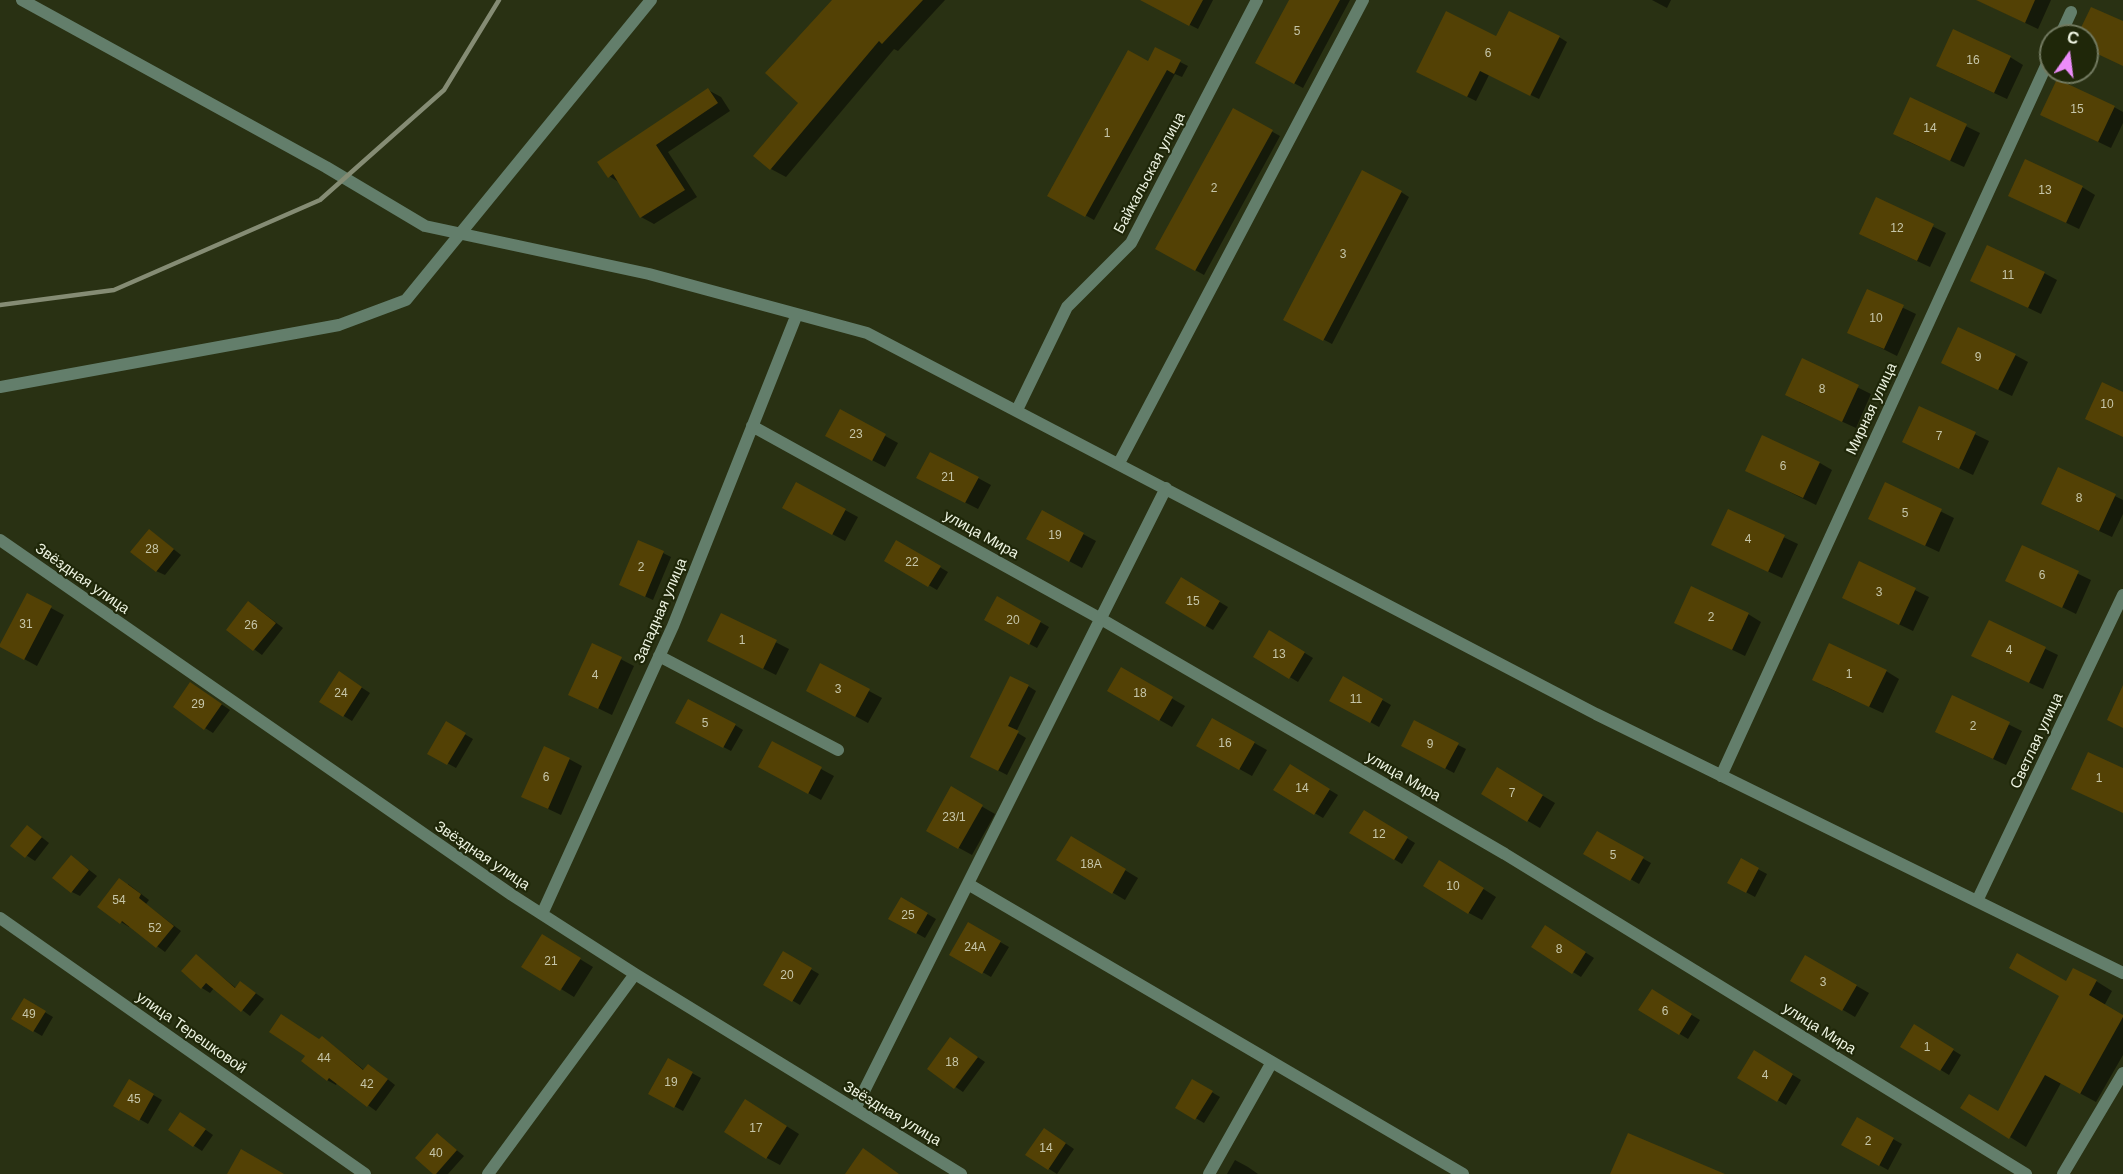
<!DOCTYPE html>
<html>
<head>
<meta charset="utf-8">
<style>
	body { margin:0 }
	#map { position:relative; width:2123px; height:1174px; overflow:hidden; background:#293113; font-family:Arial,sans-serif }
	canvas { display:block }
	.north { position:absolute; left:2039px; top:24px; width:60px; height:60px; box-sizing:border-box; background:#1f2709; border:2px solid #71795f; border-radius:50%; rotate:14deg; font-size:16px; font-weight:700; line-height:24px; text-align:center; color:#edf3e1 }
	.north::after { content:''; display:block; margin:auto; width:21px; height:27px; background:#ec8cfa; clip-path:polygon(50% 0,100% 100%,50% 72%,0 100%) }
</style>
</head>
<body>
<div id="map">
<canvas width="2123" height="1174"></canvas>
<div class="north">С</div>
</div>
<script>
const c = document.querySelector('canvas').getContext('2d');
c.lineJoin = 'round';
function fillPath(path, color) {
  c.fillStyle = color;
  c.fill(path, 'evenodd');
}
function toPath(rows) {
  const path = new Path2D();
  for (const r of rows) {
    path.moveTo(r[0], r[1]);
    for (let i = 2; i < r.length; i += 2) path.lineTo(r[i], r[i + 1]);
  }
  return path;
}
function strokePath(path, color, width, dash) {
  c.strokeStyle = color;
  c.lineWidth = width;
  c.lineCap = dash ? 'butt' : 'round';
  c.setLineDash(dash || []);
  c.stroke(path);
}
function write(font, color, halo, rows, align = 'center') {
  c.font = font + ' Arial,sans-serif';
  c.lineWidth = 4.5;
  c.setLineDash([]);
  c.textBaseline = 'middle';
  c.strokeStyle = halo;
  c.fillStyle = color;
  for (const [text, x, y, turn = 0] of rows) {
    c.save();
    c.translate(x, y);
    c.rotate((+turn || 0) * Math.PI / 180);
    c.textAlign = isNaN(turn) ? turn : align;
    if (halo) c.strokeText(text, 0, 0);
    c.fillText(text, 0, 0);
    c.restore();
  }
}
fillPath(toPath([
	[834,0,945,0,898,51,894,49,786,177,771,169,800,103],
	[1150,0,1213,0,1198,29,1157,8],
	[1291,0,1350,0,1303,88,1257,63],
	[1652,0,1671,0,1667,8],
	[1977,0,2051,0,2038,29],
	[1559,37,1567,42,1539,99,1489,75,1476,101,1426,76,1496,38],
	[2010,57,2023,65,2007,99,1951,73],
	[1180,62,1188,66,1182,77,1175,74,1094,220,1049,195,1148,63],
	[708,90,721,97,730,111,668,152,697,197,654,224,641,217,620,183,609,176],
	[1910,99,1980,133,1964,167,1907,141],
	[2114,107,2123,112,2123,123,2111,148,2042,115],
	[1233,110,1280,136,1204,275,1157,249],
	[2082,187,2095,195,2079,229,2023,202],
	[1401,192,1409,197,1332,344,1294,324],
	[1877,199,1946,233,1930,267,1874,241],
	[2044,273,2057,280,2041,314,1972,281],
	[1868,291,1916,314,1897,356,1849,332],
	[2015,355,2028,362,2012,396,1943,363],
	[1802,360,1871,394,1856,428,1799,402],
	[1920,408,1989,441,1973,475,1904,442],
	[840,411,898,443,885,467,840,443],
	[1820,463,1832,470,1816,505,1747,471],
	[2059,469,2123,500,2123,514,2112,537,2056,511],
	[978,478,991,485,978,509,931,485],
	[1885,484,1954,518,1939,552,1869,519],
	[845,510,858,517,845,541,797,515],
	[1728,511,1798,544,1782,578,1712,545],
	[1042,512,1096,541,1082,568,1041,546],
	[157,536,181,555,165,575,156,571],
	[897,542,948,572,937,590,886,560],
	[2022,547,2091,580,2076,614,2007,580],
	[663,553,671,557,653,600,629,589],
	[1860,563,1929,597,1913,631,1844,598],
	[1181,579,1228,607,1213,630,1167,603],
	[27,595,64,615,37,666,13,653],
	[998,598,1049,627,1037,648,986,620],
	[257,608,283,628,262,655,228,630],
	[1748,614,1761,622,1745,656,1689,629],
	[722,615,789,649,776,675,722,648],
	[1989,622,2058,655,2043,689,1986,663],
	[1270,632,1313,658,1298,682,1255,656],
	[593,645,634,666,612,715,583,701],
	[1122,670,1185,706,1172,727,1109,691],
	[1886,671,1899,679,1883,713,1826,687],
	[347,678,370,693,352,721,321,702],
	[1344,678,1391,705,1379,727,1331,700],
	[1028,686,1036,691,1016,732,1026,738,1007,775,980,761],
	[199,689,230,710,213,733,205,728],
	[869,691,882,698,868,723,820,697],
	[1953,697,2022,731,2006,765,1950,739],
	[1213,720,1267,750,1252,776,1198,746],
	[447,724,473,739,456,768,429,753],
	[735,725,743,730,731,751,685,727],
	[1458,745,1466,749,1454,773,1411,750],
	[569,759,582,766,561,815,523,797],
	[1290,766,1338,795,1323,818,1276,790],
	[821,769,834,776,821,800,773,774],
	[1498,769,1555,803,1540,828,1528,821],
	[951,789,995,814,972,855,928,831],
	[1364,812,1415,843,1402,864,1351,833],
	[35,832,49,843,35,861,12,846],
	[1597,833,1651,863,1639,884,1585,853],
	[1072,838,1138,878,1125,900,1058,860],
	[1741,860,1767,874,1755,897,1729,883],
	[79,862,97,876,80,896,72,892],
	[1452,869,1496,897,1482,920,1469,913],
	[128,884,149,900,146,904,181,931,165,952,130,926,129,927,121,922],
	[902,899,936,919,925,938,890,918],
	[968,924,1009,947,991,977,951,954],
	[1554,932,1594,958,1581,977,1533,947],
	[542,936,593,967,574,997,524,966],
	[783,953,819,974,800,1005,765,984],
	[196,956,236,988,241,983,264,999,250,1016,214,988,210,993,202,988],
	[1806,957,1869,993,1855,1017,1792,980],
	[2096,981,2112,991,2104,1006,2123,1017,2123,1055,2096,1102,2061,1083,2026,1147,1962,1107,1999,1113,2067,983],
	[1652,991,1700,1020,1688,1039,1641,1010],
	[24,1000,53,1017,42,1036,13,1019],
	[1914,1026,1961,1055,1949,1075,1902,1046],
	[323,1038,364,1070,376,1070,395,1085,376,1111,337,1083,336,1085,327,1080,308,1056],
	[951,1039,985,1062,963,1092,929,1069],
	[1755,1052,1801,1080,1786,1105,1739,1077],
	[668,1060,701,1078,683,1111,650,1093],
	[129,1081,162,1100,148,1124,115,1105],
	[1193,1081,1220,1097,1204,1123,1177,1107],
	[758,1108,799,1134,780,1165,767,1158],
	[189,1118,213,1135,202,1151,170,1130],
	[1857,1119,1902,1144,1888,1170,1843,1145],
	[1052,1134,1074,1149,1057,1174,1027,1155],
	[438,1135,464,1156,448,1174,436,1174],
	[1235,1160,1248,1167,1258,1174,1227,1174]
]), '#0007');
fillPath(toPath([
	[832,0,923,0,882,44,879,41,770,170,753,156,798,103,765,73],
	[1140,0,1203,0,1189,26],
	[1289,0,1340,0,1294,84,1255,63],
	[1976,0,2035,0,2025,23],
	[2091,7,2123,21,2123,66,2087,49,2087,36,2077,36],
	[1446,11,1496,36,1509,11,1560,36,1530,96,1480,71,1467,97,1416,72],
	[1953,29,2011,56,1994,93,1936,66],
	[1155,47,1181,60,1174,74,1167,70,1085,217,1047,196,1128,50,1148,61],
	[2057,79,2115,106,2098,142,2040,115],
	[708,88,718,103,656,145,685,190,640,218,613,174,608,178,597,162],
	[1910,97,1967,124,1950,161,1893,134],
	[1233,108,1273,130,1195,271,1155,249],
	[2025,159,2083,186,2066,223,2008,196],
	[1362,170,1402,191,1323,341,1283,320],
	[1876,197,1934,224,1917,261,1859,234],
	[1987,245,2045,272,2028,308,1970,281],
	[1867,289,1904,305,1884,349,1847,333],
	[1958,327,2016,354,1998,390,1941,363],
	[1802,358,1859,385,1842,422,1785,395],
	[2102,382,2123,392,2123,437,2085,419],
	[1919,406,1976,432,1959,469,1902,442],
	[840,409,886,434,872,461,825,436],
	[1762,435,1820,462,1803,498,1745,471],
	[930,452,979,477,965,503,916,478],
	[2058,467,2116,494,2099,531,2041,504],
	[796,482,846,509,832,535,782,508],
	[1885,482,1942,509,1925,546,1868,519],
	[1728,509,1785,535,1768,572,1711,545],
	[1042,510,1084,533,1069,562,1026,539],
	[149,529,174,549,156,572,130,552],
	[638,540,664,551,645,597,619,585],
	[896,540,941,566,928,587,884,561],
	[2022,545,2079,571,2062,608,2005,581],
	[1859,561,1916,588,1899,625,1842,598],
	[1181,577,1220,601,1205,627,1165,603],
	[1691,586,1749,613,1732,650,1674,623],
	[27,593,52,606,24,660,0,647,0,644],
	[997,596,1041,621,1029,645,984,620],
	[248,601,276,623,253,651,226,630],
	[721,613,777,640,763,669,707,641],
	[1989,620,2046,647,2029,683,1971,656],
	[1269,630,1305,652,1289,679,1253,657],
	[592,643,622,657,598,709,568,695],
	[1829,643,1887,670,1869,707,1812,680],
	[820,663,870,689,855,717,806,691],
	[1121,667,1173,697,1159,721,1107,691],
	[339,671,362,687,343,717,319,702],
	[1010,676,1029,685,1008,726,1019,731,998,771,970,757],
	[1343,676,1383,699,1370,723,1329,701],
	[190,682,222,704,204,730,173,707],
	[2123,685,2123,728,2107,720],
	[1952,695,2010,722,1993,759,1935,732],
	[688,699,736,724,723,748,675,723],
	[1212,718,1255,742,1239,770,1196,746],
	[1414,720,1459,743,1445,769,1401,746],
	[446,721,466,733,447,765,427,754],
	[772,741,822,767,808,794,758,767],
	[544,746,570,758,548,809,521,797],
	[2088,752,2123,768,2123,813,2071,789],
	[1290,764,1330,789,1314,815,1273,790],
	[1497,767,1543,795,1527,822,1481,794],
	[951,786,983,805,958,849,926,831],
	[1364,810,1408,837,1394,860,1349,833],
	[27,825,42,837,25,858,10,846],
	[1597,831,1644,857,1630,881,1583,854],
	[1071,836,1126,869,1112,894,1056,860],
	[71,855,89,870,71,893,52,878],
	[1741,858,1759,868,1746,893,1727,883],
	[1439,860,1484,888,1468,914,1423,886],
	[119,878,141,894,139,898,174,926,156,948,122,921,120,924,97,907],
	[901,897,928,913,916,934,888,919],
	[968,922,1001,941,982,974,949,955],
	[1545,925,1586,952,1572,974,1531,947],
	[542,934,581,958,560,991,521,967],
	[783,951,812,968,792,1002,763,985],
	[2017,953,2066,981,2073,968,2097,980,2089,995,2123,1015,2123,1017,2080,1094,2045,1075,2009,1139,1960,1108,1969,1094,1998,1111,2059,996,2009,968],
	[196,954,235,988,240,981,256,993,241,1012,206,983,201,989,181,971],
	[1805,955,1857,985,1842,1011,1790,981],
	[1652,989,1692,1014,1679,1035,1638,1010],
	[24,998,46,1011,33,1032,11,1019],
	[281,1014,319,1039,322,1036,363,1070,368,1064,388,1079,367,1107,329,1078,327,1081,301,1061,305,1056,269,1032],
	[1914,1024,1954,1049,1940,1071,1900,1047],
	[950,1037,978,1057,954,1089,927,1069],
	[1754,1050,1793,1074,1777,1102,1737,1078],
	[668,1058,693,1072,674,1108,648,1094],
	[129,1079,154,1094,139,1121,113,1106],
	[1192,1079,1213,1091,1195,1120,1175,1108],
	[745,1099,787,1126,766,1159,724,1132],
	[180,1112,206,1129,193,1147,168,1130],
	[1857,1117,1894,1138,1879,1166,1841,1145],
	[1044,1128,1066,1143,1048,1170,1025,1155],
	[437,1133,457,1150,436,1174,433,1174,415,1158],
	[1628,1133,1725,1174,1610,1174],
	[863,1148,899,1174,845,1174],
	[241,1149,284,1174,227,1174]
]), '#534105');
strokePath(toPath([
	[22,0,326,167,425,226,649,274,867,333,1596,714,2123,973],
	[2060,36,2071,12],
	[0,387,339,325,406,300,651,0],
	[1017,410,1067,307,1131,243,1257,0],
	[752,426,1101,619,1505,854,2026,1174],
	[1119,463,1363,0],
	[0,540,512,895,635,974,961,1174],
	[659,656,838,750],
	[1721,776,2051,55],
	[968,884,1463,1174],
	[1977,901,2123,595],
	[542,914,673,626,797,314],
	[0,918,365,1174],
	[855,1109,1166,488],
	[488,1174,635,974],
	[1209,1174,1272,1062],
	[2063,1174,2123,1073]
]), '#637e6b', 12);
strokePath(toPath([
	[0,305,114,290,320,200,444,90,499,0]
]), '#858c74', 4.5);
write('12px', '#c6c6aa', null, [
	["5",1297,32],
	["6",1488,54],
	["16",1973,61],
	["15",2077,110],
	["14",1930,129],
	["1",1107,134],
	["2",1214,189],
	["13",2045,191],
	["12",1897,229],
	["3",1343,255],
	["11",2008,276],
	["10",1876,319],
	["9",1978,358],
	["8",1822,390],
	["10",2107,405],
	["23",856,435],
	["7",1939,437],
	["6",1783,467],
	["21",948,478],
	["8",2079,499],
	["5",1905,514],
	["19",1055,536],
	["4",1748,540],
	["28",152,550],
	["22",912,563],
	["2",641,568],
	["6",2042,576],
	["3",1879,593],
	["15",1193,602],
	["2",1711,618],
	["20",1013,621],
	["31",26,625],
	["26",251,626],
	["1",742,641],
	["4",2009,651],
	["13",1279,655],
	["1",1849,675],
	["4",595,676],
	["3",838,690],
	["24",341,694],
	["18",1140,694],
	["11",1356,700],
	["29",198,705],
	["5",705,724],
	["2",1973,727],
	["16",1225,744],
	["9",1430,745],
	["6",546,778],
	["1",2099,779],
	["14",1302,789],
	["7",1512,794],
	["23/1",954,818],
	["12",1379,835],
	["5",1613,856],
	["18А",1091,865],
	["10",1453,887],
	["54",119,901],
	["25",908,916],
	["52",155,929],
	["24А",975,948],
	["8",1559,950],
	["21",551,962],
	["20",787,976],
	["3",1823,983],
	["6",1665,1012],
	["49",29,1015],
	["1",1927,1048],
	["44",324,1059],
	["18",952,1063],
	["4",1765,1076],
	["19",671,1083],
	["42",367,1085],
	["45",134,1100],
	["17",756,1129],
	["2",1868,1142],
	["14",1046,1149],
	["40",436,1154]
]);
write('15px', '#edf3e1', '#1f2709', [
	["Байкальская улица",1150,173,-62],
	["Мирная улица",1872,409,-65],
	["улица Мира",981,535,29],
	["Звёздная улица",82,579,35],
	["Западная улица",661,611,-67],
	["Светлая улица",2037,741,-65],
	["улица Мира",1403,777,30],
	["Звёздная улица",482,856,34],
	["улица Мира",1819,1029,32],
	["улица Терешковой",191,1033,35],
	["Звёздная улица",892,1114,31]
]);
</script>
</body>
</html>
